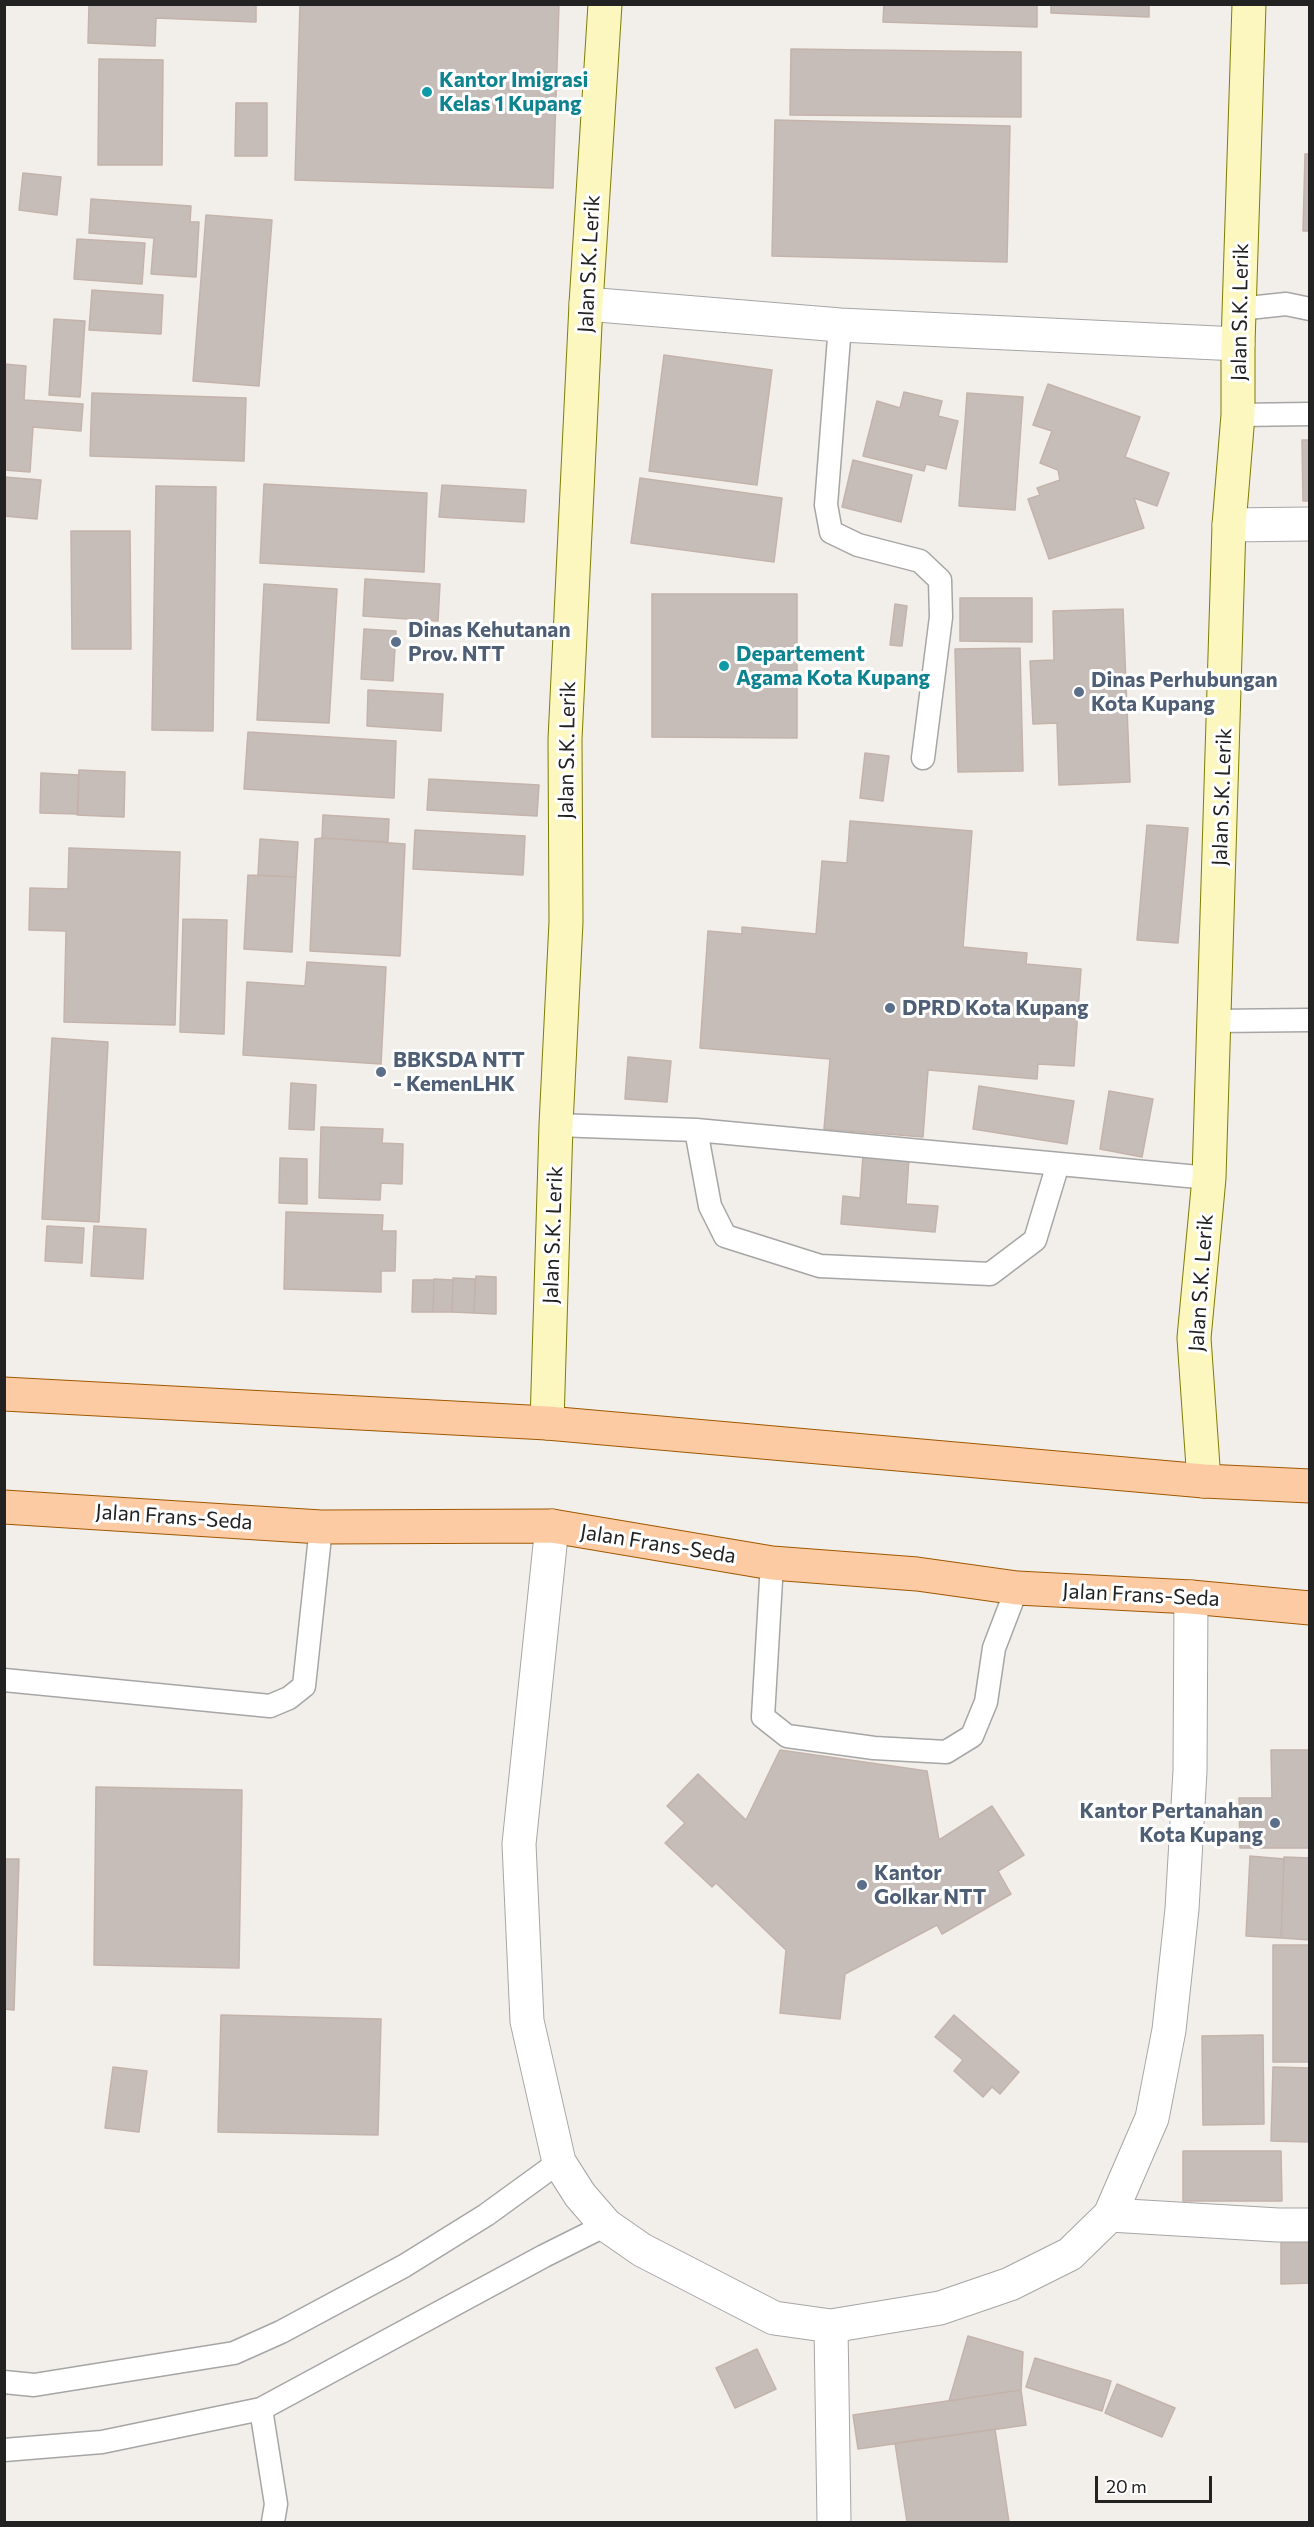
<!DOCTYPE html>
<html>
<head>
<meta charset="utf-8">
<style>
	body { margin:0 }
	#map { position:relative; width:1314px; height:2527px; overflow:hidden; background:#f2eee9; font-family:Commissioner,sans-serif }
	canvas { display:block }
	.frame { position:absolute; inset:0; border:6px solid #222; pointer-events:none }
	.scale { position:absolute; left:1095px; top:2476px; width:117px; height:27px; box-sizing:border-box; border:3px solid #222; border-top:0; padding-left:8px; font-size:18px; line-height:21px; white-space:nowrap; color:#222; -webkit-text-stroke:4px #fff; paint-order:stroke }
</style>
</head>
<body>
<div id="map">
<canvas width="1314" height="2527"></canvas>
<div class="frame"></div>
<div class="scale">20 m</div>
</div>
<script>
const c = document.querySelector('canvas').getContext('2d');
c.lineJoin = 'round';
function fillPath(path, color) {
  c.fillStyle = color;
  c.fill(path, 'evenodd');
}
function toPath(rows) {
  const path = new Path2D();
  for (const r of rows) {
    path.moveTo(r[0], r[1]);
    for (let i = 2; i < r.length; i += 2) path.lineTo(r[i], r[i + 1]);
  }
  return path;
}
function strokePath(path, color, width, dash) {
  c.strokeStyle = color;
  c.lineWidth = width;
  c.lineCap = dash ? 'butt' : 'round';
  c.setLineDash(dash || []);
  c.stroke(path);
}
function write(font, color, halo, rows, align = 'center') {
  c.font = font + ' Commissioner,sans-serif';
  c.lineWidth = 6;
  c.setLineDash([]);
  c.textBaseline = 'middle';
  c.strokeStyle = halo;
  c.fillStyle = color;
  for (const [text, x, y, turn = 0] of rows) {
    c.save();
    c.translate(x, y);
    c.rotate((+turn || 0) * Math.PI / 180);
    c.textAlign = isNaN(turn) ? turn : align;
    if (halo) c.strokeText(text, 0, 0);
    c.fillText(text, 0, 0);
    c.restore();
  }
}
const building = toPath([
	[89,4,256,4,256,22,156,18,155,46,88,43,89,4],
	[300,4,559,4,553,188,295,180,300,4],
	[884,4,1037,4,1037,27,883,22,884,4],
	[1051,4,1149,4,1149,17,1051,13,1051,4],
	[791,49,1021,52,1021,117,790,115,791,49],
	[99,59,163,60,162,165,98,165,99,59],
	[236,103,267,103,267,156,235,156,236,103],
	[775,120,1010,126,1007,262,772,256,775,120],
	[1305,154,1310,154,1310,231,1303,231,1305,154],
	[23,173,61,177,57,215,19,210,23,173],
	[91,199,191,206,190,222,199,222,196,277,151,274,154,238,89,233,91,199],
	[206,215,272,220,259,386,193,381,206,215],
	[77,239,145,243,142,284,74,279,77,239],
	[92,290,163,295,161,334,89,330,92,290],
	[54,319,85,321,80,397,49,395,54,319],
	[664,355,772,370,757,485,649,471,664,355],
	[4,364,26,366,24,400,83,404,81,431,33,427,30,472,4,470,4,364],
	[1048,384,1140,417,1125,457,1169,473,1157,506,1134,498,1144,528,1049,559,1028,499,1040,495,1037,488,1060,480,1058,470,1040,463,1052,431,1033,425,1048,384],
	[904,392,942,401,938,416,958,421,946,469,926,464,924,471,863,456,877,401,900,408,904,392],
	[92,393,246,398,244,461,90,456,92,393],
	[967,393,1023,397,1015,510,959,506,967,393],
	[1302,440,1310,440,1310,501,1303,501,1302,440],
	[853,460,912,475,901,522,842,507,853,460],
	[4,477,41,480,37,519,4,516,4,477],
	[640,478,782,498,774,562,631,543,640,478],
	[264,484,427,493,424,572,260,563,264,484],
	[442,485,526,490,524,522,439,517,442,485],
	[156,486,216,487,213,731,152,730,156,486],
	[71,531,130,531,131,649,72,649,71,531],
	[365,579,440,584,438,621,363,616,365,579],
	[264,584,337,589,329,723,257,720,264,584],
	[652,594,797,594,797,738,652,737,652,594],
	[960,598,1032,598,1032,642,960,641,960,598],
	[895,604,907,606,902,646,890,645,895,604],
	[1123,609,1130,782,1059,785,1057,723,1033,724,1030,661,1054,660,1053,611,1123,609],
	[364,629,396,631,393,681,361,679,364,629],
	[1020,648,1023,771,958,772,955,649,1020,648],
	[368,690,443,694,441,731,367,726,368,690],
	[248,732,396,741,394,798,244,789,248,732],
	[865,753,889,756,883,801,860,798,865,753],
	[79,770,125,772,124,817,77,815,79,770],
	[41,773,79,775,78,814,40,813,41,773],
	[429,779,539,785,537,816,427,810,429,779],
	[323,815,389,819,388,842,322,838,323,815],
	[850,821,972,831,963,947,1027,953,1026,964,1081,969,1074,1066,1038,1064,1037,1079,928,1070,923,1137,824,1129,830,1059,700,1048,708,931,742,934,742,927,816,934,822,861,847,863,850,821],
	[1147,825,1188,828,1178,943,1137,940,1147,825],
	[415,830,525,836,523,875,413,869,415,830],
	[322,838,405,844,400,956,310,951,315,839,322,838],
	[260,839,298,842,296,877,258,875,260,839],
	[69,848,180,852,175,1025,64,1022,66,931,29,930,30,888,68,889,69,848],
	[248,875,296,877,292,952,244,949,248,875],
	[183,919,227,920,224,1034,180,1032,183,919],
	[307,962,386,967,381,1064,243,1055,247,982,305,986,307,962],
	[52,1038,108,1042,99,1222,42,1219,52,1038],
	[628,1057,671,1061,667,1102,625,1099,628,1057],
	[291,1083,316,1085,314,1130,289,1129,291,1083],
	[979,1086,1074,1101,1067,1144,973,1129,979,1086],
	[1109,1091,1153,1099,1142,1157,1100,1149,1109,1091],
	[321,1127,383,1129,382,1143,403,1144,402,1184,381,1183,380,1200,319,1198,321,1127],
	[863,1155,909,1158,906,1204,938,1206,935,1232,841,1224,843,1196,860,1198,863,1155],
	[280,1158,307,1159,307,1204,279,1203,280,1158],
	[286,1212,383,1215,382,1231,396,1231,395,1271,381,1271,381,1292,284,1289,286,1212],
	[47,1226,84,1228,82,1263,45,1261,47,1226],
	[94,1226,146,1229,143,1279,91,1276,94,1226],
	[476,1276,496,1277,496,1314,474,1313,476,1276],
	[453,1278,475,1279,474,1313,452,1312,453,1278],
	[434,1279,453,1280,452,1312,433,1312,434,1279],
	[413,1280,434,1280,433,1312,412,1312,413,1280],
	[780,1750,927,1771,939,1840,992,1806,1024,1855,998,1871,1011,1894,942,1934,937,1925,845,1974,840,2019,780,2013,786,1950,716,1883,712,1887,665,1843,685,1823,667,1806,698,1774,746,1820,780,1750],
	[1271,1750,1310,1750,1310,1848,1240,1848,1239,1798,1272,1798,1271,1750],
	[96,1787,242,1790,239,1968,94,1965,96,1787],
	[1250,1856,1284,1859,1281,1938,1246,1936,1250,1856],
	[1284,1857,1310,1858,1310,1940,1281,1938,1284,1857],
	[4,1859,19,1859,14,2010,4,2009,4,1859],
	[1273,1945,1310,1945,1310,2062,1273,2062,1273,1945],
	[221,2015,381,2019,378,2135,218,2132,221,2015],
	[954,2015,1019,2072,1000,2094,992,2087,983,2097,954,2071,963,2060,935,2037,954,2015],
	[1263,2035,1264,2124,1203,2125,1202,2036,1263,2035],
	[113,2067,147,2071,139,2132,105,2128,113,2067],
	[1273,2067,1310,2068,1310,2142,1271,2141,1273,2067],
	[1183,2151,1281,2151,1282,2201,1183,2201,1183,2151],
	[1310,2233,1310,2283,1281,2284,1281,2234,1310,2233],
	[968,2336,1023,2352,1021,2390,949,2401,968,2336],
	[757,2349,776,2389,735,2408,716,2368,757,2349],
	[1035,2358,1111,2381,1102,2411,1026,2387,1035,2358],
	[1117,2384,1175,2408,1162,2437,1105,2413,1117,2384],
	[1021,2390,1026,2425,858,2449,853,2415,1021,2390],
	[995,2429,1009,2522,907,2522,895,2443,995,2429]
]);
fillPath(building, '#c7bdb8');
strokePath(building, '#c4b3ab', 1.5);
const service = toPath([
	[1239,309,1286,304,1310,309],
	[840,325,826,505,831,532,858,545,920,561,940,580,941,617,923,758],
	[1238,415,1310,414],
	[1215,1021,1310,1020],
	[556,1125,696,1130,1209,1178],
	[696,1130,710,1206,725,1236,820,1266,990,1274,1035,1240,1058,1164],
	[772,1563,763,1717,787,1736,874,1748,946,1752,972,1736,986,1702,994,1648,1017,1588],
	[4,1680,270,1706,289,1698,304,1686,321,1527],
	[4,2382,34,2385,234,2353,281,2332,404,2266,486,2215,559,2162],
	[261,2409,276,2504,273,2522],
	[4,2450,102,2442,261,2409,544,2256,606,2225]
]);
const minor = toPath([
	[586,304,840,325,1238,344],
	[1229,525,1310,524],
	[1110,2215,1278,2225,1310,2225]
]);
const tertiary = toPath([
	[552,1526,519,1844,527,2021,559,2162,580,2195,606,2225,642,2250,774,2318,831,2326,940,2308,1010,2284,1070,2254,1110,2215,1152,2118,1169,2030,1182,1909,1190,1771,1191,1597],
	[831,2326,834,2522]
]);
const secondary = toPath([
	[547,1423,556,1125,566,922,565,739,586,304,605,4],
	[1204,1481,1194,1338,1209,1178,1229,525,1238,415,1238,344,1249,4]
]);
const primary = toPath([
	[4,1394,547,1423,1204,1481,1310,1486],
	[4,1507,321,1527,552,1526,772,1563,917,1574,1017,1588,1191,1597,1310,1608]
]);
strokePath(service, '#a6a6a6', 25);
strokePath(minor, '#a6a6a6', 35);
strokePath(tertiary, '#a6a6a6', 35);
strokePath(secondary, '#7e7d04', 35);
strokePath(primary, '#a05800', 35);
strokePath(service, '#fff', 22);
strokePath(minor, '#fff', 33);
strokePath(tertiary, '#fff', 33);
strokePath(secondary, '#fbf7be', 33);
strokePath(primary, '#fdcba3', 33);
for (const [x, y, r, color] of [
	[427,92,6,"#0f9aa8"],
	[396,642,6,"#5c6f8a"],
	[724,666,6,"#0f9aa8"],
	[1079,692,6,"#5c6f8a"],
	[890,1008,6,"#5c6f8a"],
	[381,1072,6,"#5c6f8a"],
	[1275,1823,6,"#5c6f8a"],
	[862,1885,6,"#5c6f8a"]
]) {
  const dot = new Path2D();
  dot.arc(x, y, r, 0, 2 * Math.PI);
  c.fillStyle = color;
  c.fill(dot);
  strokePath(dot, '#fff', 2);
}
write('bold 21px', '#0d838f', '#fff', [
	["Kantor Imigrasi",439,80],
	["Kelas 1 Kupang",439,104],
	["Departement",736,654],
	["Agama Kota Kupang",736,678]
], 'left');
write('21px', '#222', '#fff', [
	["Jalan S.K. Lerik",589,264,-87],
	["Jalan S.K. Lerik",1240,312,-89],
	["Jalan S.K. Lerik",567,750,-89],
	["Jalan S.K. Lerik",1222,797,-88],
	["Jalan S.K. Lerik",553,1235,-88],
	["Jalan S.K. Lerik",1201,1283,-86],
	["Jalan Frans-Seda",174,1517,4],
	["Jalan Frans-Seda",658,1544,9],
	["Jalan Frans-Seda",1141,1595,3]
]);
write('bold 21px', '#4e5e75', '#fff', [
	["Dinas Kehutanan",408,630],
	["Prov. NTT",408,654],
	["Dinas Perhubungan",1091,680],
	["Kota Kupang",1091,704],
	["DPRD Kota Kupang",902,1008],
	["BBKSDA NTT",393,1060],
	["- KemenLHK",393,1084],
	["Kantor Pertanahan",1263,1811,"right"],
	["Kota Kupang",1263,1835,"right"],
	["Kantor",874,1873],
	["Golkar NTT",874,1897]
], 'left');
</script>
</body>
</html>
